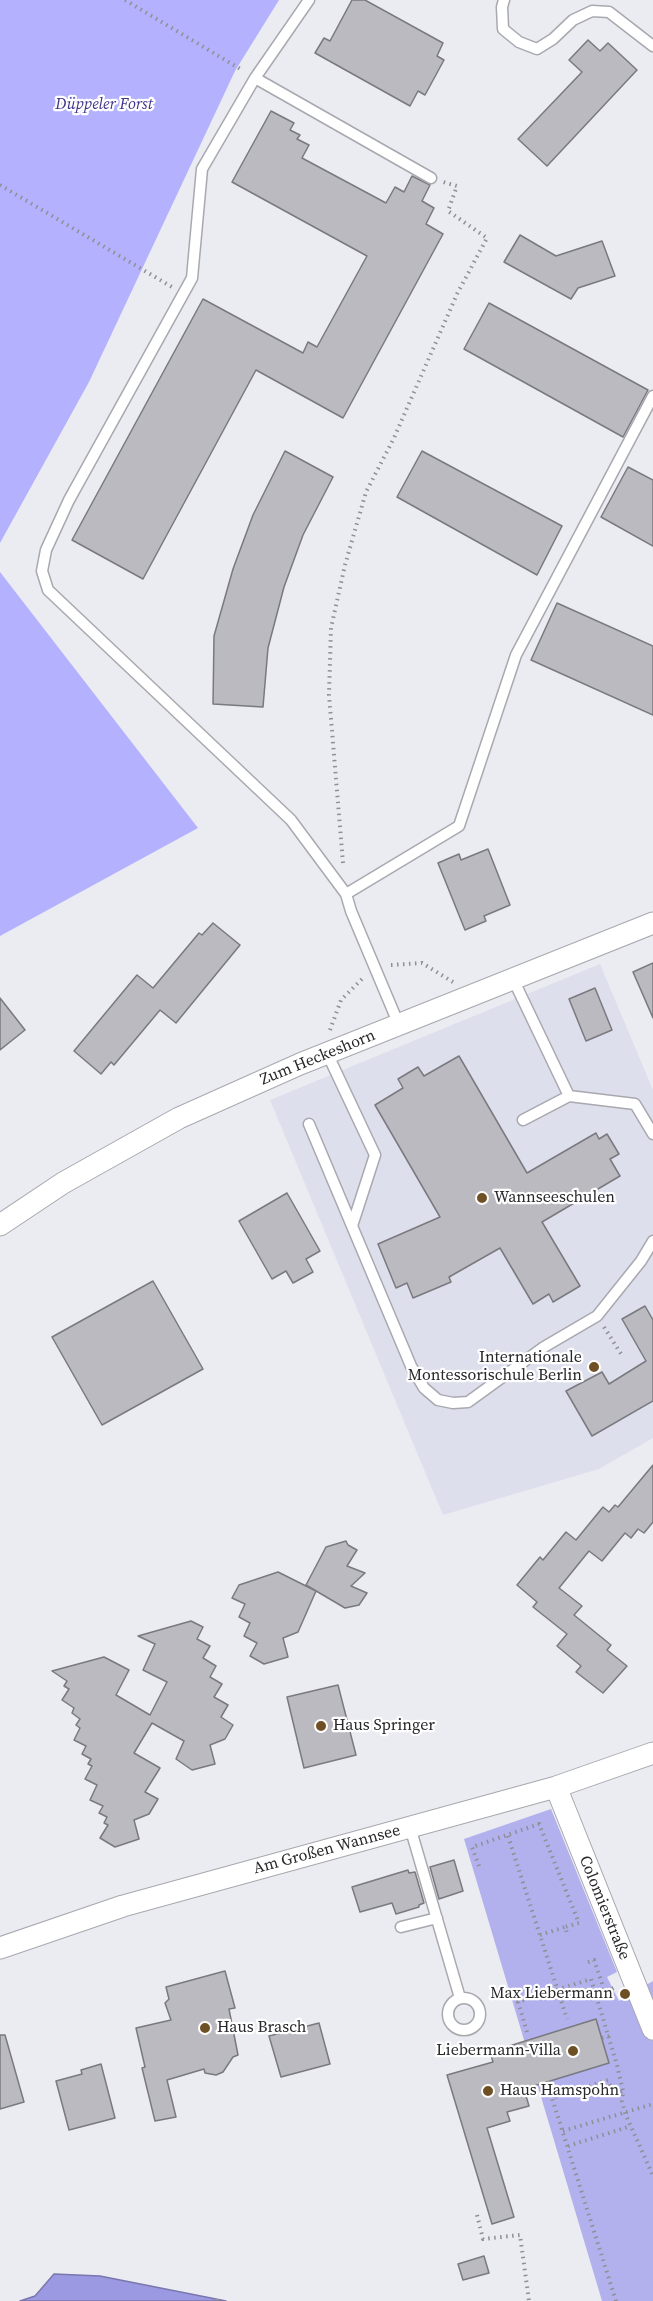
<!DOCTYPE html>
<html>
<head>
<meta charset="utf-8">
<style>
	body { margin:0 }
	canvas { display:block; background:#ebebf2 }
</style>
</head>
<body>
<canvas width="653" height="2301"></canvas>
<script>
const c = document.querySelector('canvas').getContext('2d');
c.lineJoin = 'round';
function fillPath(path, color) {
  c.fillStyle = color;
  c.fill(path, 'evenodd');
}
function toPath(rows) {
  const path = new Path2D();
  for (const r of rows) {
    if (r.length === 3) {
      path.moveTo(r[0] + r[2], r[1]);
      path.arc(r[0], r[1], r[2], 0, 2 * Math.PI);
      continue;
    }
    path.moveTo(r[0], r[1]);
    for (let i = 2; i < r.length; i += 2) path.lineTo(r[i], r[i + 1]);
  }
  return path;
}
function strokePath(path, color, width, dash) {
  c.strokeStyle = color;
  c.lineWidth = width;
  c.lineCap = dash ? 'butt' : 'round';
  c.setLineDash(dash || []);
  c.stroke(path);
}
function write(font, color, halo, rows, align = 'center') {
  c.font = font + ' "Source Serif 4",serif';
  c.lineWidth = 4.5;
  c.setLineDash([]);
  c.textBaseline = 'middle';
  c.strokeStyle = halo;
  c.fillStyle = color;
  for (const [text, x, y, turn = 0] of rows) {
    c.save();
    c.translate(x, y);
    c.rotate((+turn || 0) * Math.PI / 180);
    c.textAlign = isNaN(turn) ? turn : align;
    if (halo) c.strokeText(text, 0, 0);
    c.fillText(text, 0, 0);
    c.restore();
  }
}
fillPath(toPath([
	[600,964,653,1090,653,1438,599,1469,443,1515,270,1100]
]), '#dedfed');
fillPath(toPath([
	[551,1809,617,1972,607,1977,619,2001,653,1981,653,2301,602,2301,464,1839]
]), '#b2b1ee');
fillPath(toPath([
	[0,0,279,0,235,71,89,382,0,543],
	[0,572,198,828,0,936]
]), '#b4b2fe');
const water = toPath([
	[54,2274,100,2276,226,2301,20,2301,35,2296,54,2274]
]);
fillPath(water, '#9c99e3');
strokePath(water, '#7977ac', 1.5);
const building = toPath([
	[352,0,365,0,443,43,437,56,444,60,425,95,418,91,410,106,315,53,324,38,330,41,352,0],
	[588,40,600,51,608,43,637,70,547,166,518,139,582,72,569,60,588,40],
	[271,111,294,123,290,130,300,135,297,139,309,145,302,158,386,203,395,187,404,192,412,176,430,185,422,201,434,208,426,224,443,234,343,418,256,370,143,579,72,540,203,299,303,353,308,342,317,347,367,256,232,182,271,111],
	[520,235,556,256,602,241,615,276,578,288,571,299,504,262,520,235],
	[489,303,648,390,623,437,464,349,489,303],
	[285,451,333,477,303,535,284,587,268,648,263,707,213,704,214,636,233,569,253,515,285,451],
	[422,451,562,526,537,575,397,497,422,451],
	[628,467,653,480,653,546,601,517,628,467],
	[557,603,653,646,653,715,531,660,557,603],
	[488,849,510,905,484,916,486,921,465,930,438,863,459,854,461,860,488,849],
	[213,923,240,945,176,1023,160,1010,114,1065,111,1062,101,1074,74,1051,137,975,153,988,199,933,202,935,213,923],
	[653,963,653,1018,633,972,653,963],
	[595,988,612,1030,586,1041,569,999,595,988],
	[0,998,25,1030,0,1050,0,998],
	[459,1056,527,1173,596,1133,599,1139,607,1134,619,1154,610,1159,620,1176,542,1222,580,1286,553,1302,549,1294,533,1304,500,1248,449,1277,451,1282,413,1298,407,1283,396,1288,378,1244,440,1217,375,1105,403,1088,398,1079,418,1067,424,1076,459,1056],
	[287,1193,320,1251,306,1259,313,1272,293,1283,286,1271,272,1279,239,1221,287,1193],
	[153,1281,203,1369,102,1425,52,1337,153,1281],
	[645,1306,653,1320,653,1401,592,1436,566,1391,602,1372,609,1384,646,1361,622,1319,645,1306],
	[653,1465,653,1522,644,1533,638,1529,631,1538,625,1533,602,1561,589,1551,559,1588,582,1606,574,1615,611,1645,607,1650,627,1666,603,1693,576,1672,581,1666,557,1646,567,1634,533,1607,537,1602,517,1585,540,1557,543,1560,566,1532,576,1540,603,1507,609,1512,615,1505,618,1507,653,1465],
	[346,1541,348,1545,357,1550,347,1566,365,1573,351,1586,367,1593,359,1605,345,1608,306,1585,326,1547,346,1541],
	[278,1572,316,1591,298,1632,283,1638,288,1657,264,1664,250,1656,257,1643,244,1636,250,1623,239,1617,245,1604,232,1598,239,1585,278,1572],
	[191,1621,203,1627,197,1639,210,1646,203,1658,216,1666,210,1677,222,1684,214,1697,228,1705,221,1717,233,1725,225,1739,210,1745,215,1764,192,1770,176,1759,184,1741,152,1723,134,1753,160,1768,145,1792,158,1799,149,1814,134,1820,139,1839,115,1847,100,1838,108,1825,104,1823,107,1817,99,1813,103,1806,90,1800,97,1785,85,1779,92,1766,88,1764,91,1759,82,1754,86,1746,74,1740,80,1728,76,1725,80,1719,72,1713,74,1708,62,1700,69,1689,64,1686,67,1681,52,1671,104,1657,129,1670,116,1695,150,1715,167,1682,143,1670,155,1644,138,1636,191,1621],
	[338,1685,356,1755,304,1768,287,1697,338,1685],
	[454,1860,463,1891,439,1899,430,1867,454,1860],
	[408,1870,409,1873,415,1872,424,1903,419,1905,419,1907,396,1914,392,1903,360,1912,352,1887,408,1870],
	[225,1971,235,2008,229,2009,238,2055,233,2057,223,2072,216,2075,205,2073,204,2069,167,2080,176,2117,155,2121,142,2068,145,2067,136,2028,171,2020,165,2003,169,1999,166,1987,225,1971],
	[596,2019,609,2063,524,2089,529,2106,507,2112,510,2121,487,2128,514,2217,492,2224,447,2075,493,2062,490,2052,596,2019],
	[319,2023,330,2064,281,2077,269,2036,319,2023],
	[0,2035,5,2035,24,2102,0,2109,0,2035],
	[101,2064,115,2118,69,2130,56,2081,82,2074,81,2070,101,2064],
	[484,2256,489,2273,463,2280,458,2264,484,2256]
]);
fillPath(building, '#babac0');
strokePath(building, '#79797f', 1.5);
const service = toPath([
	[504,0,502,7,503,29,519,42,537,49,553,39,573,20,592,11,609,12,653,46],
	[255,78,309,0],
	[431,178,255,78,202,169,192,278,69,500,46,550,42,571,48,590,291,820,346,894,459,826,516,655,653,396],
	[346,894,351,911,399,1025],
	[513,979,569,1096,523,1120],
	[327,1053,375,1155,352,1226],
	[569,1096,635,1104,653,1134],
	[309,1124,411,1366,424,1388,438,1400,453,1403,468,1402,544,1347,597,1316,641,1261,653,1241],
	[410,1827,460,1998],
	[401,1927,437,1918],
	[464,2014,16]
]);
const minor = toPath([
	[0,1225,63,1183,179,1118,300,1064,653,923],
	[556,1787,653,2029],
	[0,1948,123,1906,556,1787,653,1753]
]);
strokePath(service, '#a8a8af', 13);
strokePath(minor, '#a8a8af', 23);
strokePath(toPath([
	[125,0,242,70],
	[0,185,172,287],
	[343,863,329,695,331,628,345,565,366,492,394,438,457,294,487,238,448,211,457,186,443,182],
	[391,965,422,963,453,982],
	[330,1030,341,1000,364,977],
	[604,1327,623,1357],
	[508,1836,567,2019],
	[479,1866,472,1847,539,1824,579,1923,565,1927],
	[540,1935,565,1927,567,1933],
	[588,1962,594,1960,605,1992,616,1987],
	[527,2032,518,2002,591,1979,617,2065,623,2091,622,2101,625,2113,653,2176],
	[602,2038,610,2036],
	[563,2131,653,2104],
	[568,2146,631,2126],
	[477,2215,483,2239,520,2235,529,2301],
	[217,2299,217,2301],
	[616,2301,552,2098,608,2080,614,2094,623,2091]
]), '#8f8f94', 4, [1.5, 4.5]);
strokePath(service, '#fff', 10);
strokePath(minor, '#fff', 21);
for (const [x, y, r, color] of [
	[482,1198,6,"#6e5024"],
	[594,1367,6,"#6e5024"],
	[321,1726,6,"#6e5024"],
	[625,1994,6,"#6e5024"],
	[205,2028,6,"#6e5024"],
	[573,2051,6,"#6e5024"],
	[488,2091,6,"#6e5024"]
]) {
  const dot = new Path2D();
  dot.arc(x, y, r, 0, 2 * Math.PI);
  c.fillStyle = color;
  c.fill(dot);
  strokePath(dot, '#fff', 2);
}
write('italic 16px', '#403388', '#fff', [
	["Düppeler Forst",104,105]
]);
write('16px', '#28282b', '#fff', [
	["Zum Heckeshorn",318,1058,-22],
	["Am Großen Wannsee",327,1850,-15],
	["Colomierstraße",604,1908,68]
]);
write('16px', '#28282b', '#fff', [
	["Wannseeschulen",494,1198],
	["Internationale",582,1358,"right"],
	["Montessorischule Berlin",582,1376,"right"],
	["Haus Springer",333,1726],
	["Max Liebermann",613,1994,"right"],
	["Haus Brasch",217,2028],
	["Liebermann-Villa",561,2051,"right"],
	["Haus Hamspohn",500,2091]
], 'left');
</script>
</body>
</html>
